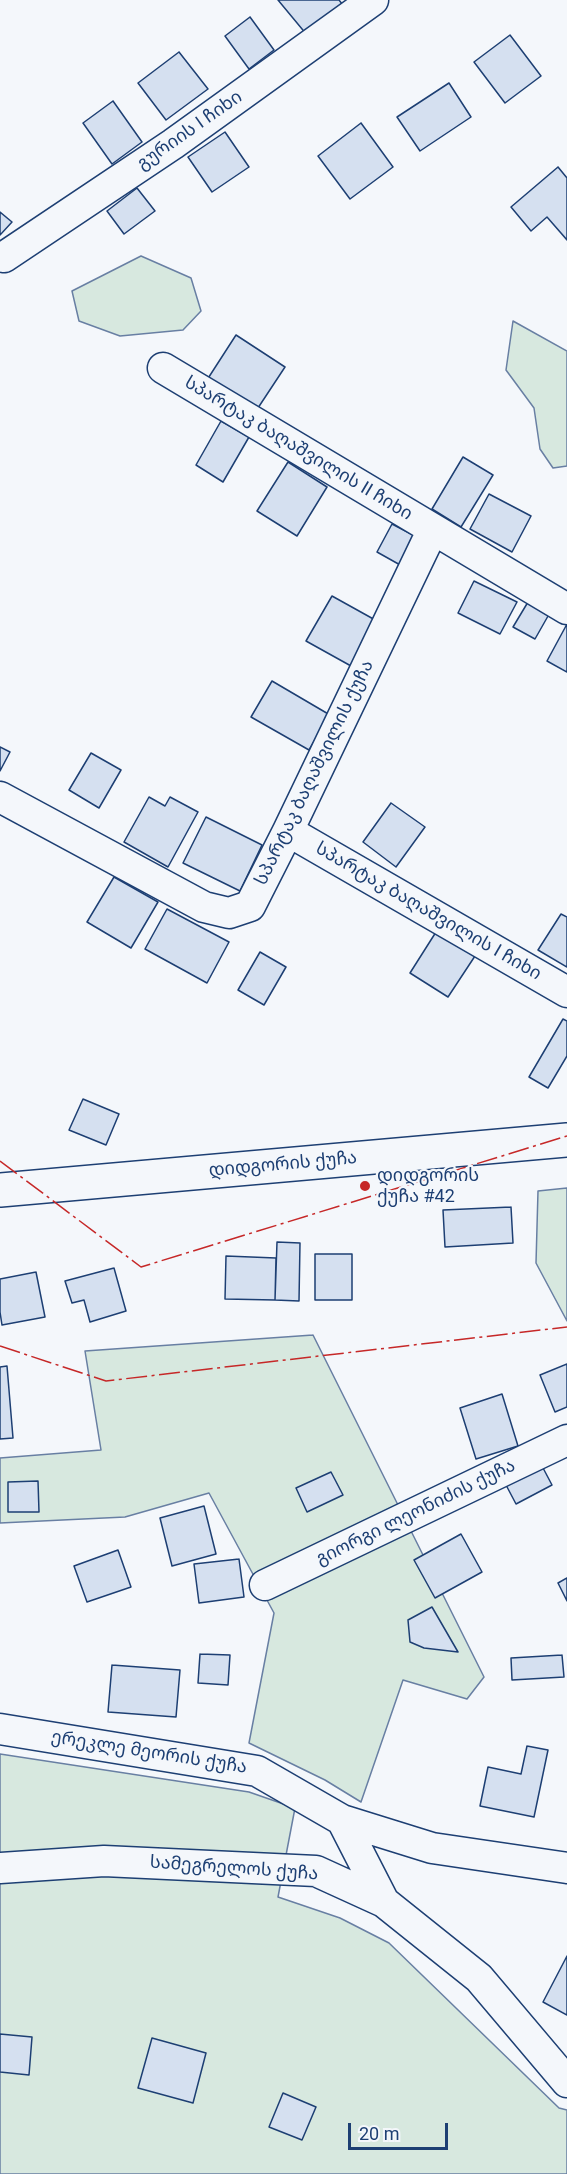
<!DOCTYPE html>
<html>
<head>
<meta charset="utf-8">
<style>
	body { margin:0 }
	#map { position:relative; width:567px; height:2174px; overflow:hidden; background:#f4f7fb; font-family:Roboto,sans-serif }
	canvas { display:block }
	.scale { position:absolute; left:348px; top:2123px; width:100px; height:27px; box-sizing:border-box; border:3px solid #1d3f73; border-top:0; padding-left:8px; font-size:18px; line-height:21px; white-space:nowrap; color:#1d3f73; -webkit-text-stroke:4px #f4f7fb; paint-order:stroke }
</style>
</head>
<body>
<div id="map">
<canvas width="567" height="2174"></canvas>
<div class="scale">20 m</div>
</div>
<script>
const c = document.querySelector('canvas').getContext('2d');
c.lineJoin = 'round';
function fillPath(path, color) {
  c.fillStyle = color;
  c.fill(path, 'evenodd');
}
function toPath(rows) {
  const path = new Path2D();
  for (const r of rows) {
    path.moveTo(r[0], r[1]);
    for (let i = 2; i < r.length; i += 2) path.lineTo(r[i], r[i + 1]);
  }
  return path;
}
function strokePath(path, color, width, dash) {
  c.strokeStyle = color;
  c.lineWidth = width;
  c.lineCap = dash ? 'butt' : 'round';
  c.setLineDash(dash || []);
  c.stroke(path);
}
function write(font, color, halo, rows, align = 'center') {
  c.font = font + ' Roboto,"Noto Sans Georgian",sans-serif';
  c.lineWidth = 4.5;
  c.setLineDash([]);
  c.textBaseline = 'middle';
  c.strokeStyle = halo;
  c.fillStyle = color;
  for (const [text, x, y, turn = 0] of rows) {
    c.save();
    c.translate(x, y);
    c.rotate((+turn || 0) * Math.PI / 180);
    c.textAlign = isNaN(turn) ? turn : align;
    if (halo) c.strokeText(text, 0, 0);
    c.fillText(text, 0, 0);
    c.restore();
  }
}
const green = toPath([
	[141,256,191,278,201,311,183,330,120,336,79,321,72,291,141,256],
	[513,321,567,351,567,466,553,468,540,449,534,408,506,370,513,321],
	[567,1188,567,1321,536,1263,538,1191,567,1188],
	[313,1335,484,1677,467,1699,403,1680,361,1802,325,1780,249,1743,274,1613,209,1493,125,1517,0,1523,0,1458,101,1450,85,1351,313,1335],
	[0,1754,249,1792,295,1808,278,1897,340,1918,389,1943,559,2108,567,2110,567,2174,0,2174,0,1754]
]);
fillPath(green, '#d7e8df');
strokePath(green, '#687fa3', 1.5);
const building = toPath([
	[278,0,339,0,343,5,307,35,278,0],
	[250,17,274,50,249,69,225,36,250,17],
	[510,35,541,76,505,103,474,62,510,35],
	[179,52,208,89,166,120,138,83,179,52],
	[449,83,471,117,420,151,397,117,449,83],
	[113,101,142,142,112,164,83,123,113,101],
	[361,123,393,167,350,199,318,156,361,123],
	[225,132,249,167,212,192,188,157,225,132],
	[558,167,567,178,567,240,547,217,531,231,511,207,558,167],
	[137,188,155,211,124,234,107,211,137,188],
	[0,212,12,222,0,235,0,212],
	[236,335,285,367,254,414,205,383,236,335],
	[221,421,249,437,223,482,196,465,221,421],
	[463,457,493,475,461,527,432,509,463,457],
	[288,462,327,487,297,536,257,511,288,462],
	[489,494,531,516,512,552,470,529,489,494],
	[392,524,417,537,402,566,377,552,392,524],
	[474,581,517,602,500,634,458,613,474,581],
	[332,596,377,621,351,666,306,641,332,596],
	[531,597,552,609,535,639,513,627,531,597],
	[567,624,567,672,547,661,567,624],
	[272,681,330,715,309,750,251,717,272,681],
	[0,747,10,752,0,771,0,747],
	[91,753,121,770,99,808,69,790,91,753],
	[149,797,165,806,170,797,198,812,168,867,124,842,149,797],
	[391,803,425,827,396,867,363,842,391,803],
	[206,817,262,845,240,891,183,863,206,817],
	[114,877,158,902,131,948,87,922,114,877],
	[167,909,229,942,207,983,145,949,167,909],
	[561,914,567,917,567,967,538,950,561,914],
	[436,932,475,956,448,997,410,973,436,932],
	[260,952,286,967,264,1005,238,990,260,952],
	[563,1019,567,1021,567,1056,548,1088,529,1077,563,1019],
	[83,1099,119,1114,106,1145,69,1130,83,1099],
	[511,1207,513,1243,445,1247,443,1210,511,1207],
	[277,1242,300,1243,299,1301,275,1300,277,1242],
	[315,1254,352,1254,352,1300,315,1300,315,1254],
	[226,1256,276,1258,275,1300,225,1299,226,1256],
	[114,1268,126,1311,90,1322,84,1300,72,1303,65,1281,114,1268],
	[36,1272,45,1317,2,1325,0,1312,0,1279,36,1272],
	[567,1364,567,1407,555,1412,540,1375,567,1364],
	[7,1366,13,1438,0,1439,0,1367,7,1366],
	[502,1394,518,1446,476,1459,460,1408,502,1394],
	[542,1466,552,1485,516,1504,506,1485,542,1466],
	[331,1472,343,1495,307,1512,296,1488,331,1472],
	[38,1481,39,1512,8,1512,8,1482,38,1481],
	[204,1506,216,1554,172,1566,160,1518,204,1506],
	[461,1534,482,1572,435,1598,414,1560,461,1534],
	[118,1550,131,1587,87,1602,74,1566,118,1550],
	[239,1559,244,1597,199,1603,194,1564,239,1559],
	[567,1578,567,1601,558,1583,567,1578],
	[432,1607,458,1652,424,1648,410,1642,408,1620,432,1607],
	[200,1654,230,1655,228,1685,198,1683,200,1654],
	[562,1655,564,1677,512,1680,511,1658,562,1655],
	[112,1665,180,1670,176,1717,108,1712,112,1665],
	[527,1746,548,1750,534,1817,480,1806,488,1767,521,1774,527,1746],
	[567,1956,567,2015,543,2002,567,1956],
	[0,2034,32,2037,29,2075,0,2072,0,2034],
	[152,2038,206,2053,193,2103,138,2088,152,2038],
	[283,2093,316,2107,302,2140,269,2127,283,2093]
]);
fillPath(building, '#d5e0f0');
strokePath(building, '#1d3f73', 1.5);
const street = toPath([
	[4,257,173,144,373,0],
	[163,368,567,609],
	[0,797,204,907,229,913,250,906,288,831,433,529],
	[288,831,567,992],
	[265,1585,567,1440],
	[0,1729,257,1771,342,1820,432,1848,567,1868],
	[342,1820,384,1902],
	[0,1868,104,1861,316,1871,384,1902,479,1978,567,2082]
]);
const highway = toPath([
	[0,1190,567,1140]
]);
strokePath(street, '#1d3f73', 33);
strokePath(highway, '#1d3f73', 36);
strokePath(street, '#f4f7fb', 30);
strokePath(highway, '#f4f7fb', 33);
strokePath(toPath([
	[0,1161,141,1267,567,1136],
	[0,1346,106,1381,567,1327]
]), '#c62828', 1.5, [21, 4.5, 3, 4.5]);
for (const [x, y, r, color] of [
	[365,1186,6,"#c62828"]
]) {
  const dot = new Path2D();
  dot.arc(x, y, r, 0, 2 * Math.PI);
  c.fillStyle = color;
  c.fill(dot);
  strokePath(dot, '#f4f7fb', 2);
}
write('18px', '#1d3f73', '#f4f7fb', [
	["გურიის I ჩიხი",190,131,-35],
	["სპარტაკ ბაღაშვილის II ჩიხი",298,449,31],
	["სპარტაკ ბაღაშვილის ქუჩა",315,773,-64],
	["სპარტაკ ბაღაშვილის I ჩიხი",428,912,30],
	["დიდგორის ქუჩა",283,1165,-5],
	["გიორგი ლეონიძის ქუჩა",416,1513,-26],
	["ერეკლე მეორის ქუჩა",149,1753,9],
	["სამეგრელოს ქუჩა",234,1869,4]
]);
write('18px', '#1d3f73', '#f4f7fb', [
	["დიდგორის",377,1176],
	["ქუჩა #42",377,1197]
], 'left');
</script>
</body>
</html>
